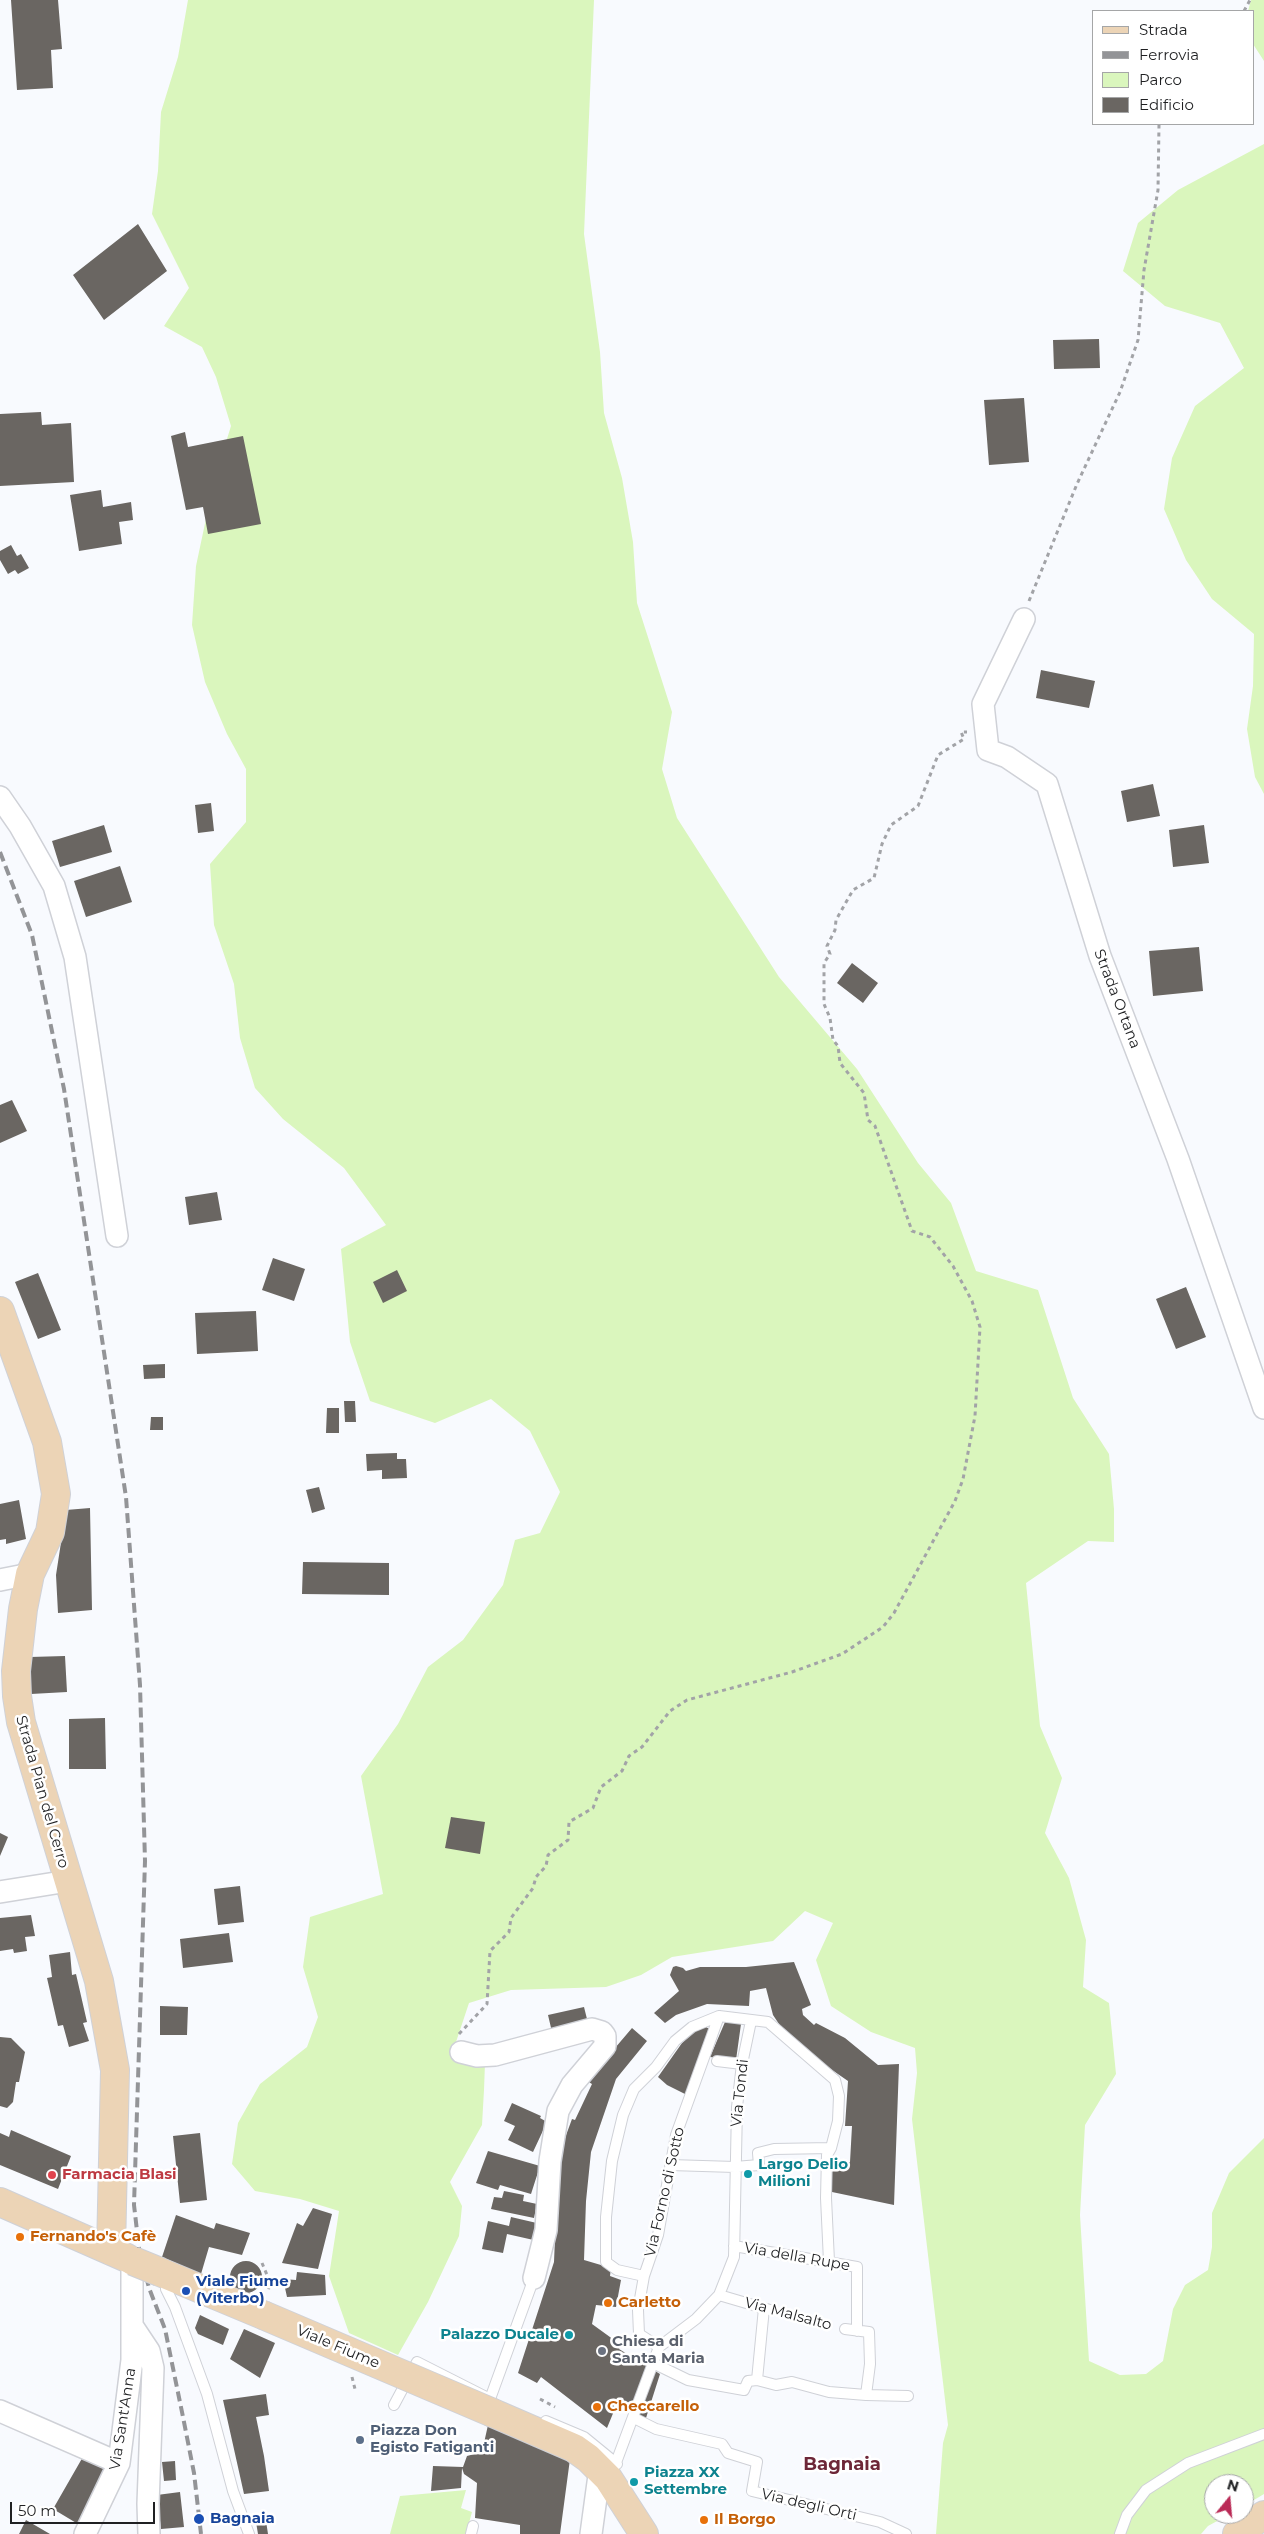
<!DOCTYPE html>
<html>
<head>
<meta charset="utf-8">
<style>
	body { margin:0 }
	#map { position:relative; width:1264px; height:2534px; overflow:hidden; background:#f8fafe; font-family:Montserrat,sans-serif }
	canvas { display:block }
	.legend { position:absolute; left:1092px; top:10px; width:162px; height:115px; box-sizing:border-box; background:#fff; border:1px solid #a5a6a7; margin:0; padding:6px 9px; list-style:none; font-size:15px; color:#1f2022 }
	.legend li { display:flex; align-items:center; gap:10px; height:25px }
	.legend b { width:25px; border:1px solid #a5a6a7 }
	.north { position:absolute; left:1204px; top:2474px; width:50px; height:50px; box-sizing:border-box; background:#fff; border:1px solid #a5a6a7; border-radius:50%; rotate:17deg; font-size:14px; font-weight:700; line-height:20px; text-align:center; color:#1f2022 }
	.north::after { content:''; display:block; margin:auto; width:18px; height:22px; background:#ba2a56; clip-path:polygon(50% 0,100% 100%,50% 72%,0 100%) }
	.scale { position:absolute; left:10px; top:2502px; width:145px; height:22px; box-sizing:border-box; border:2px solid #1f2022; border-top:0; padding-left:6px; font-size:15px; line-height:18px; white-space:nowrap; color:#1f2022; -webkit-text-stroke:4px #fff; paint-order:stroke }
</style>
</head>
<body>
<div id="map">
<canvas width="1264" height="2534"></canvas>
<ul class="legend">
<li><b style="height:6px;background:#ecd4b6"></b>Strada</li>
<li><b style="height:6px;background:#939497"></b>Ferrovia</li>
<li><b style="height:14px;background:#daf6bd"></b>Parco</li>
<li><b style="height:14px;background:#6a6662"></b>Edificio</li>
</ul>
<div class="north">N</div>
<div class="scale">50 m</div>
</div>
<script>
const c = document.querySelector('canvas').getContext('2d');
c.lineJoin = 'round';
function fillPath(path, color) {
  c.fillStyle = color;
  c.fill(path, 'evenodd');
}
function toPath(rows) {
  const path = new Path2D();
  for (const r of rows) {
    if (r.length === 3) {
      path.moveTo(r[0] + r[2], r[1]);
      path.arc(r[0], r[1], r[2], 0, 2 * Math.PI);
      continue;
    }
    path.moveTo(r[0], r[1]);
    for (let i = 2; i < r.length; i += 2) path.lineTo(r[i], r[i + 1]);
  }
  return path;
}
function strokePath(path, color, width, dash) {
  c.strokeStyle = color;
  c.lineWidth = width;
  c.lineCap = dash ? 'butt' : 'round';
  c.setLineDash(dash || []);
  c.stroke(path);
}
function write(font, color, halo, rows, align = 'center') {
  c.font = font + ' Montserrat,sans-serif';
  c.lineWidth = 5;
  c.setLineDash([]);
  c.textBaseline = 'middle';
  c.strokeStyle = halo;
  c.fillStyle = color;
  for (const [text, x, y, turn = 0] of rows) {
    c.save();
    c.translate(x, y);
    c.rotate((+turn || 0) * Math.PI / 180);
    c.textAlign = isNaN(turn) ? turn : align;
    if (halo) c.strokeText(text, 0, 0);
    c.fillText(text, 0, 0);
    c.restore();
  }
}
fillPath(toPath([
	[188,0,594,0,584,234,600,352,604,413,622,478,633,542,637,603,672,712,662,769,677,818,779,977,857,1069,918,1163,951,1203,976,1271,1038,1290,1073,1398,1109,1454,1114,1509,1114,1542,1088,1541,1026,1583,1040,1726,1062,1778,1045,1833,1069,1878,1086,1940,1083,1987,1109,2003,1116,2074,1085,2125,1080,2215,1089,2361,1120,2375,1146,2374,1163,2361,1173,2309,1185,2285,1208,2270,1212,2247,1212,2213,1229,2173,1264,2138,1264,2494,1244,2506,1244,2484,1214,2484,1214,2514,1230,2514,1208,2526,1201,2534,936,2534,943,2443,948,2425,912,2119,917,2073,915,2048,871,2032,831,2006,816,1960,833,1923,805,1911,773,1941,672,1957,641,1975,606,1987,511,1990,469,2003,453,2051,485,2063,484,2090,482,2125,450,2182,462,2206,459,2236,428,2302,398,2355,349,2333,329,2276,339,2211,300,2199,255,2191,232,2164,238,2123,260,2084,307,2047,318,2017,303,1967,310,1917,383,1894,361,1776,398,1724,428,1667,463,1640,503,1585,515,1540,540,1533,560,1492,530,1431,491,1399,435,1423,370,1401,350,1342,341,1249,386,1225,344,1168,283,1119,255,1088,240,1038,234,984,214,925,210,864,246,822,246,769,227,734,205,682,192,625,196,566,214,481,231,426,216,377,202,347,164,326,189,288,152,214,158,171,161,112,178,57],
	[1251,0,1264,0,1264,61,1253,44,1253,11,1248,11],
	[1264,144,1264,794,1255,777,1247,729,1253,686,1254,634,1212,599,1186,560,1164,509,1172,458,1195,406,1244,368,1220,323,1165,306,1123,271,1138,223,1178,190],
	[466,2490,461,2508,472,2512,466,2534,390,2534,400,2496]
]), '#daf6bd');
fillPath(toPath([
	[11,0,58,0,62,49,51,50,53,88,17,90],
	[138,224,167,271,104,320,73,275],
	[1099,339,1100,368,1054,369,1053,340],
	[1024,398,1029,462,989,465,984,400],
	[41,412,42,425,71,423,74,482,0,486,0,414],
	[185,432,188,447,243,436,261,524,208,534,203,507,186,510,171,436],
	[101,490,103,507,131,502,133,520,119,522,122,544,79,551,70,495],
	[11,545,17,556,21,554,29,568,18,574,15,570,8,574,0,560,0,551],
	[1041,670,1095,681,1089,708,1036,698],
	[1153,784,1160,816,1127,822,1121,791],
	[211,803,214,831,198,833,195,805],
	[104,825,112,852,60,867,52,841],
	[1204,825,1209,863,1173,867,1169,830],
	[120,866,132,902,86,917,74,881],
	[1199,947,1203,991,1153,996,1149,951],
	[852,963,878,983,863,1003,837,983],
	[12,1100,27,1131,0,1143,0,1105],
	[217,1192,222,1220,189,1225,185,1197],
	[273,1258,305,1269,294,1301,262,1290],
	[397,1270,407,1291,383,1303,373,1282],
	[38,1273,61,1330,38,1339,15,1282],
	[1186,1287,1206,1337,1176,1349,1156,1299],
	[256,1311,258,1351,197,1354,195,1313],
	[165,1364,165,1378,144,1379,143,1365],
	[344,1401,355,1401,356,1422,345,1422],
	[327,1408,339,1408,339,1433,326,1433],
	[151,1417,163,1417,163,1430,150,1430],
	[397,1453,397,1459,406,1459,407,1478,382,1479,382,1470,367,1471,366,1454],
	[319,1487,325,1509,312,1513,306,1490],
	[19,1500,26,1539,6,1544,6,1539,0,1540,0,1504],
	[90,1508,92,1610,58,1613,56,1575,66,1510],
	[303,1562,389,1563,389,1595,302,1594],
	[65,1656,67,1692,31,1694,30,1657],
	[105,1718,106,1769,69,1769,69,1719],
	[451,1817,485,1822,480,1854,445,1848],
	[0,1833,8,1837,0,1856],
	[240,1886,244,1922,218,1925,214,1889],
	[31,1915,35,1936,25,1937,27,1951,14,1953,13,1949,0,1951,0,1918],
	[229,1933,233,1962,183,1968,180,1939],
	[70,1952,72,1975,76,1974,87,2022,83,2023,89,2041,69,2047,63,2025,58,2026,47,1978,52,1977,49,1955],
	[794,1962,811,2005,802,2009,803,2015,814,2025,816,2023,845,2038,878,2065,899,2064,894,2205,832,2192,832,2162,850,2162,852,2126,845,2126,848,2081,822,2063,783,2030,773,2015,766,1988,750,1991,749,2006,707,2004,676,2015,665,2023,654,2013,679,1991,670,1975,673,1967,676,1966,683,1968,686,1971,700,1967,746,1967],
	[160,2006,188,2007,187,2035,160,2035],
	[584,2007,588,2023,552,2032,548,2015],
	[725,2022,741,2024,736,2060,710,2057],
	[706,2027,711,2030,685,2094,667,2085,658,2077,682,2043,694,2032],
	[632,2028,647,2041,616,2079,591,2152,586,2201,584,2260,611,2268,610,2276,621,2280,616,2307,596,2305,592,2324,621,2345,619,2349,660,2374,646,2418,629,2414,630,2409,623,2413,614,2411,607,2428,541,2377,537,2383,518,2373,554,2262,555,2238,552,2217,558,2157,572,2119,575,2120,592,2084,587,2081],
	[0,2037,11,2038,25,2052,19,2082,16,2082,13,2102,7,2108,0,2106],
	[512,2103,541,2116,540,2118,547,2122,533,2152,508,2140,515,2126,504,2121],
	[11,2130,71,2156,58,2189,0,2165,0,2133,9,2137],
	[200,2133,207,2200,180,2203,173,2136],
	[488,2151,540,2166,531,2194,500,2185,498,2190,476,2183],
	[504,2191,524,2195,523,2201,537,2204,534,2218,491,2209,494,2197,502,2198],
	[313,2208,332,2214,318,2269,282,2263,297,2223,303,2226],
	[176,2215,214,2229,216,2223,250,2233,242,2255,209,2247,201,2274,162,2257],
	[511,2217,541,2224,538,2241,507,2234,503,2253,482,2249,488,2221,509,2226],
	[246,2277,16],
	[297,2272,325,2275,326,2295,287,2297,283,2279,296,2280],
	[200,2315,229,2329,223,2345,198,2334,195,2328],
	[244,2329,275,2343,260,2378,230,2359],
	[266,2394,269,2415,256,2417,264,2456,269,2491,244,2494,223,2400],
	[488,2425,570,2459,560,2534,520,2534,520,2525,475,2518,477,2483,464,2474,462,2468,461,2488,431,2491,433,2466,463,2467,467,2456,482,2452],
	[84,2455,109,2468,78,2524,53,2509],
	[175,2461,176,2480,164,2481,162,2462],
	[180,2492,184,2527,161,2529,157,2495],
	[26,2520,50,2534,19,2534],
	[266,2521,268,2534,258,2534,256,2522]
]), '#6a6662');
const lane = toPath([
	[717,2061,742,2064],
	[670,2165,735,2167,759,2165,758,2153,774,2149,831,2148],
	[734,2246,857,2267,857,2331],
	[644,2276,617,2270,606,2262,606,2217,612,2161,623,2115,634,2089,656,2067,675,2041,692,2027,719,2016,768,2022,835,2080,839,2096,838,2121,831,2148,827,2155,826,2198,829,2261],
	[166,2277,166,2289,175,2307,207,2394,233,2491,249,2534],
	[719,2295,770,2310],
	[659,2347,696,2319,719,2295,734,2257,737,2107,742,2064,751,2021],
	[659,2347,639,2334,638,2310,644,2276,658,2235,676,2135,719,2016],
	[653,2363,688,2380,744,2390,748,2381,757,2380,776,2385,792,2382,829,2392,866,2395,870,2364,869,2332,845,2329],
	[757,2380,764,2308],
	[866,2395,908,2396],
	[394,2405,417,2362,490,2399,534,2278],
	[634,2418,656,2429,722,2444,728,2453,757,2462,752,2491,880,2522,906,2534],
	[546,2421,584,2437,617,2464],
	[614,2468,659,2347],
	[471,2534,473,2526],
	[1120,2534,1127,2515,1146,2490,1188,2463,1264,2434]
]);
const street = toPath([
	[1024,619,983,704,988,750,1007,757,1047,784,1100,956,1178,1159,1264,1408],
	[0,797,20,826,54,886,75,957,117,1236],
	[0,1580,30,1574],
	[0,1892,68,1881],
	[461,2052,477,2056,495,2055,592,2029,602,2032,605,2036,605,2046,572,2085,558,2111,550,2161,546,2230,534,2278],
	[133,2327,149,2351,153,2368,148,2504,149,2534],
	[0,2411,119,2463],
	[85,2534,119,2463,132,2360,132,2260],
	[591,2534,600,2468]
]);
const secondary = toPath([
	[0,1311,47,1442,56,1494,50,1532,30,1574,23,1609,16,1671,17,1696,21,1722,99,1981,115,2070,111,2251],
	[0,2202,127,2258],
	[160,2272,263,2315],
	[493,2413,574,2448,588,2458,608,2478,644,2534],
	[1237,2534,1264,2515]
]);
strokePath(lane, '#cfd1d7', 12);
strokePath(street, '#cfd1d7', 24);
strokePath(secondary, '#cfd1d7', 30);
strokePath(toPath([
	[1244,11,1250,0],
	[1029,601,1077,484,1120,392,1138,340,1144,270,1158,190,1159,124],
	[459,2034,487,2004,490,1951,509,1932,511,1918,533,1888,536,1877,546,1866,548,1855,568,1840,569,1822,593,1808,601,1787,622,1771,629,1756,642,1747,670,1711,687,1700,792,1672,842,1654,883,1627,894,1613,955,1501,963,1479,975,1416,980,1327,972,1301,953,1266,930,1237,912,1231,875,1126,868,1120,864,1093,840,1063,838,1046,833,1040,830,1018,824,1004,824,963,830,954,827,946,835,930,836,920,853,890,874,878,882,844,891,825,918,806,938,755,964,739,961,732,967,732],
	[262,2263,270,2282,268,2292],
	[782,2312,806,2317,811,2322,832,2327],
	[352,2377,355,2389],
	[540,2399,555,2407]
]), '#a2a3a7', 3, [4, 4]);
strokePath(lane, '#fff', 10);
strokePath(street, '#fff', 21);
strokePath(secondary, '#ecd4b6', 28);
strokePath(toPath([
	[0,852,32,935,64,1089,126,1497,140,1685,145,1861,134,2205,139,2248,149,2288,165,2329,183,2417,194,2473,201,2534]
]), '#939497', 4, [10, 5]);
const secondaryBridge = toPath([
	[133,2261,160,2272],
	[263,2315,493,2413]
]);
strokePath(secondaryBridge, '#cfd1d7', 30, []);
strokePath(secondaryBridge, '#ecd4b6', 28);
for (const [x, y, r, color] of [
	[748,2174,5,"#0f9aa8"],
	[52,2175,5,"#e0444e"],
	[20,2237,5,"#e8710a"],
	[186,2291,5,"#1a4fb4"],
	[608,2303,5,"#e8710a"],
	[569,2335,5,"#0f9aa8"],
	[602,2351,5,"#6b7280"],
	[597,2407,5,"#e8710a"],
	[360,2440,5,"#5c6f8a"],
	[634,2482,5,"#0f9aa8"],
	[199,2519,6,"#1a4fb4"],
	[704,2520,5,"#e8710a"]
]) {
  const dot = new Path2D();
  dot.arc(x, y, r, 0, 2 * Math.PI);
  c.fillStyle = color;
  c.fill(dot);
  strokePath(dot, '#fff', 2);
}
write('15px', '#1f2022', '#fff', [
	["Strada Ortana",1117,999,69],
	["Strada Pian del Cerro",42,1792,74],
	["Via Tondi",740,2093,-84],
	["Via Forno di Sotto",665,2192,-77],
	["Via della Rupe",797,2257,10],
	["Via Malsalto",788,2314,15],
	["Viale Fiume",338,2347,23],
	["Via Sant'Anna",123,2419,-81],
	["Via degli Orti",809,2505,13]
]);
write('bold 15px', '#0d838f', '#fff', [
	["Largo Delio",758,2165],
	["Milioni",758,2182],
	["Palazzo Ducale",559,2335,"right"],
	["Piazza XX",644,2473],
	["Settembre",644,2490]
], 'left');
write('bold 15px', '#be3a42', '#fff', [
	["Farmacia Blasi",62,2175]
], 'left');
write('bold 15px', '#c56008', '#fff', [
	["Fernando's Cafè",30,2237],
	["Carletto",618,2303],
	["Checcarello",607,2407],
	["Il Borgo",714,2520]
], 'left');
write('bold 15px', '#164399', '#fff', [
	["Viale Fiume",196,2282],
	["(Viterbo)",196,2299],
	["Bagnaia",210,2519]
], 'left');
write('bold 15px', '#5b616d', '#fff', [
	["Chiesa di",612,2342],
	["Santa Maria",612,2359]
], 'left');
write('bold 15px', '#4e5e75', '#fff', [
	["Piazza Don",370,2431],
	["Egisto Fatiganti",370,2448]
], 'left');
write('bold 18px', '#6d2738', '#fff', [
	["Bagnaia",842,2465]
]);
</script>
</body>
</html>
